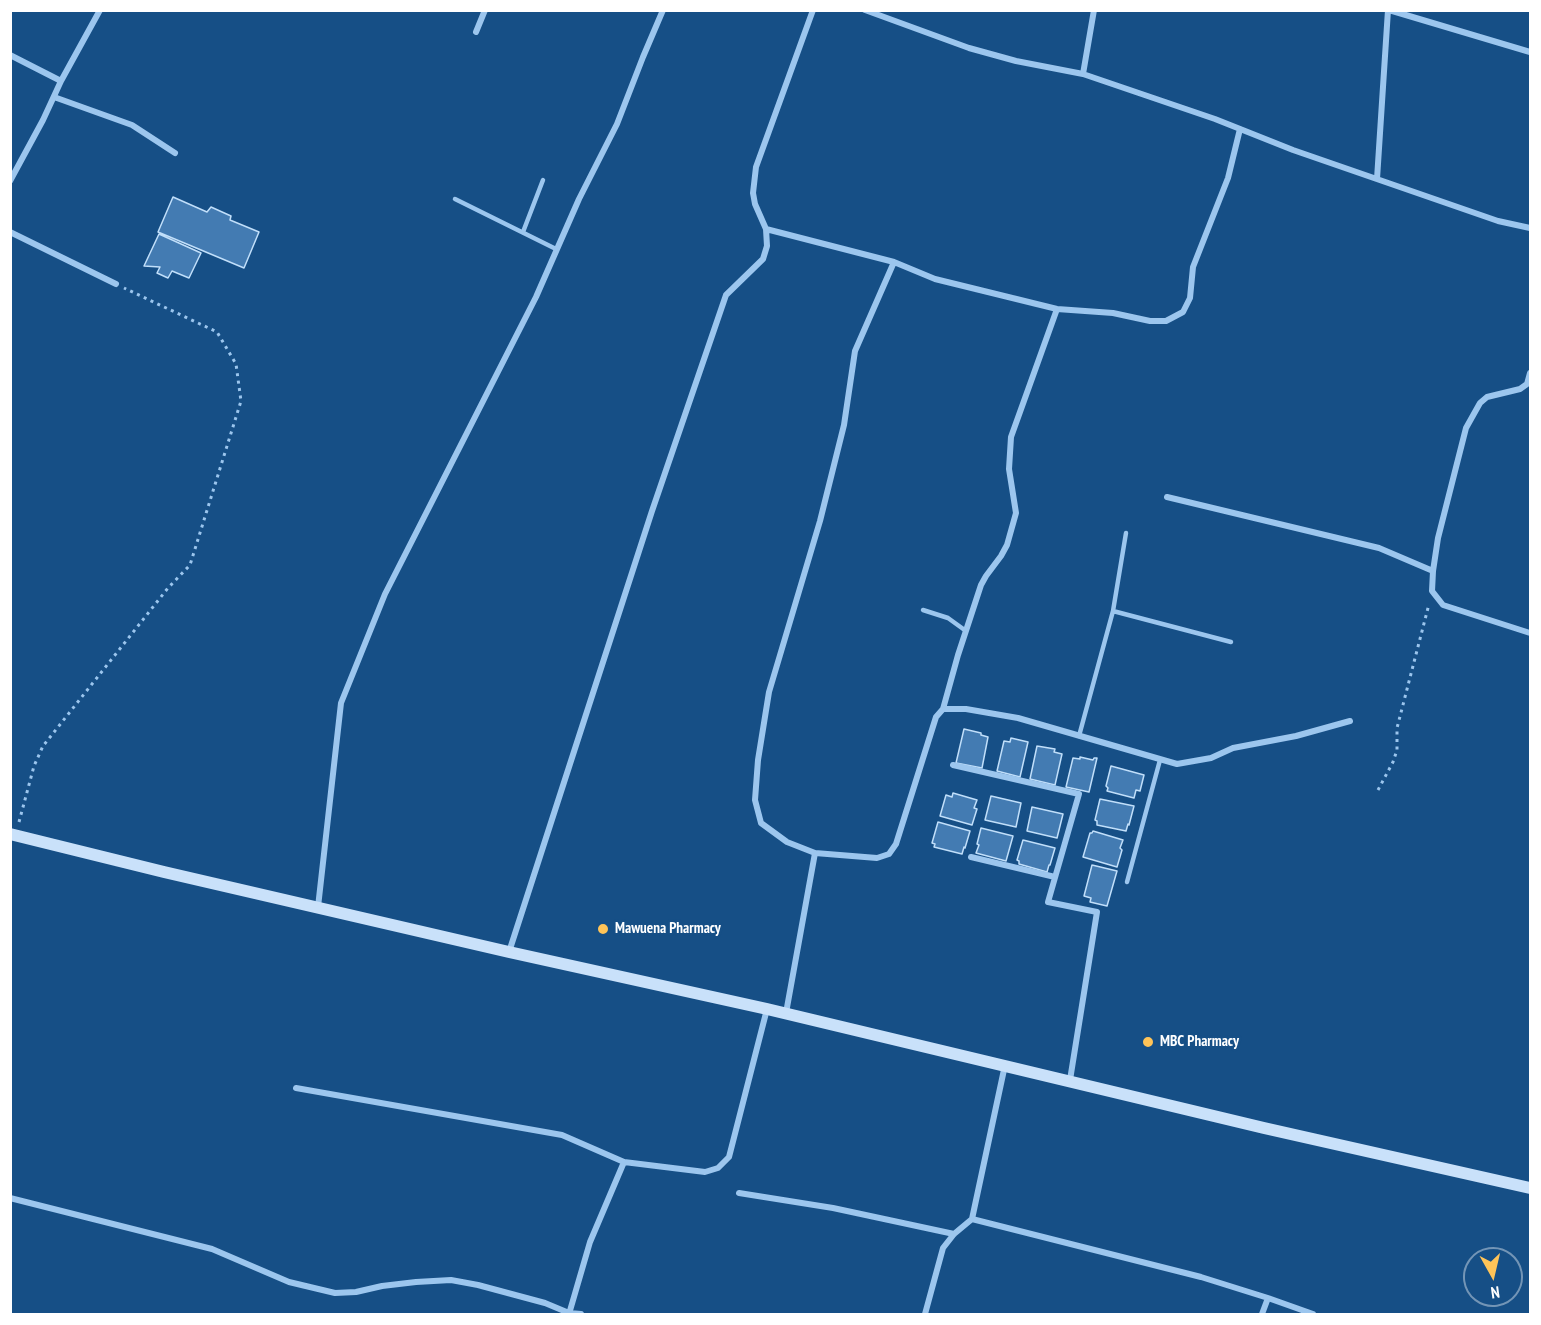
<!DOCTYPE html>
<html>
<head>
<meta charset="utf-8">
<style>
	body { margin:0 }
	#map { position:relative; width:1541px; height:1325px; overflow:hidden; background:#164f86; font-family:"PT Sans Narrow",sans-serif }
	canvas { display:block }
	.frame { position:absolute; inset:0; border:12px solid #fff; pointer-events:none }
	.north { position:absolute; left:1463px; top:1247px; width:60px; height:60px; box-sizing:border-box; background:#164f86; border:2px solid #7395b6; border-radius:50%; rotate:172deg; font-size:16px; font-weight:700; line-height:24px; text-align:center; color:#fff }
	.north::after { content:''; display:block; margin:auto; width:21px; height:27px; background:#ffc458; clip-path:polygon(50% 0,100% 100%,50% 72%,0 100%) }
</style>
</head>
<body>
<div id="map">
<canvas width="1541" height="1325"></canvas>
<div class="frame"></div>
<div class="north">N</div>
</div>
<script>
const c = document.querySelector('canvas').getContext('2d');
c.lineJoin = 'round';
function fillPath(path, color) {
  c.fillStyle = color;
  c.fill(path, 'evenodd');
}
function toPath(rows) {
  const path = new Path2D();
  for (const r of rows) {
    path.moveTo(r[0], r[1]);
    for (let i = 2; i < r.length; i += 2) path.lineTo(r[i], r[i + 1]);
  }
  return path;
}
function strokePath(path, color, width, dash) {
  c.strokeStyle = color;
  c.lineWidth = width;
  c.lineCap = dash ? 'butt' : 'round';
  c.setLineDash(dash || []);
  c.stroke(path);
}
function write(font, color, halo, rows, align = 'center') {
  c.font = font + ' "PT Sans Narrow",sans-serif';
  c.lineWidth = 5;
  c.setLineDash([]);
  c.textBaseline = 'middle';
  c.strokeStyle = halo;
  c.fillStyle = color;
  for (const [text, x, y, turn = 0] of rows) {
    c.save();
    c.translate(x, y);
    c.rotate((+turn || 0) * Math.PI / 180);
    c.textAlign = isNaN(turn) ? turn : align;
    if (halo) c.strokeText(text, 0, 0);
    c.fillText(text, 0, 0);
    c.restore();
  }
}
const building = toPath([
	[173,197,207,212,211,207,231,216,230,220,259,232,244,268,158,232,173,197],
	[159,234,201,253,189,278,172,271,168,278,157,273,160,267,144,266,159,234],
	[964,729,981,733,981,735,988,737,982,768,956,763,964,729],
	[1011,738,1028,742,1020,777,997,771,1004,741,1010,742,1011,738],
	[1037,746,1055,749,1054,752,1062,754,1055,785,1030,779,1037,746],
	[1080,757,1093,760,1094,758,1097,758,1089,792,1066,787,1073,758,1080,759,1080,757],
	[1111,766,1144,775,1140,791,1136,790,1134,798,1107,791,1108,788,1106,786,1111,766],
	[953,793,977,800,974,808,977,809,972,825,940,816,946,795,952,797,953,793],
	[991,796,1021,803,1016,827,985,820,991,796],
	[1100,799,1134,806,1129,825,1128,824,1126,831,1097,825,1097,821,1095,820,1100,799],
	[1032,807,1063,814,1057,838,1027,831,1032,807],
	[938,822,970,831,965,848,964,847,962,854,934,847,935,844,932,843,938,822],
	[981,828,1013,836,1006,861,976,853,979,845,977,844,981,828],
	[1093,831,1123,840,1120,848,1122,850,1117,867,1083,857,1090,833,1092,833,1093,831],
	[1023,840,1055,848,1050,865,1049,865,1047,872,1019,864,1019,861,1017,860,1023,840],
	[1092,865,1117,871,1107,906,1090,902,1091,898,1084,896,1092,865]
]);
fillPath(building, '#437bb2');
strokePath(building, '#c1dffa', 1.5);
strokePath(toPath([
	[1378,790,1393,762,1397,750,1397,728,1429,604],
	[19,822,34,766,43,746,168,588,190,565,241,401,236,364,217,332,124,288]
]), '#9cc6ee', 3, [3, 4.5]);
strokePath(toPath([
	[455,199,556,249],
	[523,232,543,180],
	[923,610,948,618,966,631],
	[1113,611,1231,642],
	[1079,736,1113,611,1126,533],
	[1127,882,1160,760]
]), '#9cc6ee', 4.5);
strokePath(toPath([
	[865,10,969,48,1016,61,1083,74,1215,119,1293,150,1498,221,1530,228],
	[1389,10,1530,52],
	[476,32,485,10],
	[10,55,61,81],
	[1083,74,1094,10],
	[54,97,132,125,175,153],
	[1377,179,1388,10],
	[10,181,43,120,61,81,100,10],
	[766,229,894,262,935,279,1057,309,1113,313,1150,321,1166,321,1183,312,1190,298,1193,267,1228,178,1240,129],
	[10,232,116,284],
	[1530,373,1527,384,1520,389,1487,397,1480,403,1466,428,1438,538,1433,571,1432,591,1443,605,1530,633],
	[1167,497,1379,548,1433,571],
	[943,709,958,655,981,585,986,576,1001,556,1007,545,1016,513,1009,469,1011,437,1057,309],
	[953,765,1079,794,1048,902,1097,912,1070,1080],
	[815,853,787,842,761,823,755,800,758,760,769,692,820,521,844,425,855,351,894,262],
	[971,857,1055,877],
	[318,907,341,703,385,594,536,297,579,199,617,124,643,57,663,10],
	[509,952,652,511,726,295,763,259,767,246,766,229,755,204,753,193,756,167,813,10],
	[786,1013,815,853,877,858,889,854,896,844,936,717,943,709,966,709,1018,718,1177,764,1211,758,1233,748,1296,736,1350,721],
	[1005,1065,972,1219,1201,1277,1268,1298,1313,1314],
	[296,1088,562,1135,624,1162],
	[739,1193,833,1208,954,1234],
	[10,1198,212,1249,289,1282,335,1293,356,1292,382,1286,416,1282,451,1280,478,1285,545,1303,569,1313,581,1314],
	[569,1314,590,1242,624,1162,705,1172,718,1168,729,1157,767,1009],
	[925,1314,943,1248,954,1234,972,1219],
	[1262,1314,1268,1298]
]), '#9cc6ee', 6);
strokePath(toPath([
	[10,834,164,872,509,952,767,1009,1264,1128,1530,1188]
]), '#c9e1fa', 12);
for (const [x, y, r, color] of [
	[603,929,6,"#ffc458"],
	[1148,1042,6,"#ffc458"]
]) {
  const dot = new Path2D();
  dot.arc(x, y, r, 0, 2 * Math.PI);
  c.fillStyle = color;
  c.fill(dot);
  strokePath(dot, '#164f86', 2);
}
write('bold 15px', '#fff', '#164f86', [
	["Mawuena Pharmacy",615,929],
	["MBC Pharmacy",1160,1042]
], 'left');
</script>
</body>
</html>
